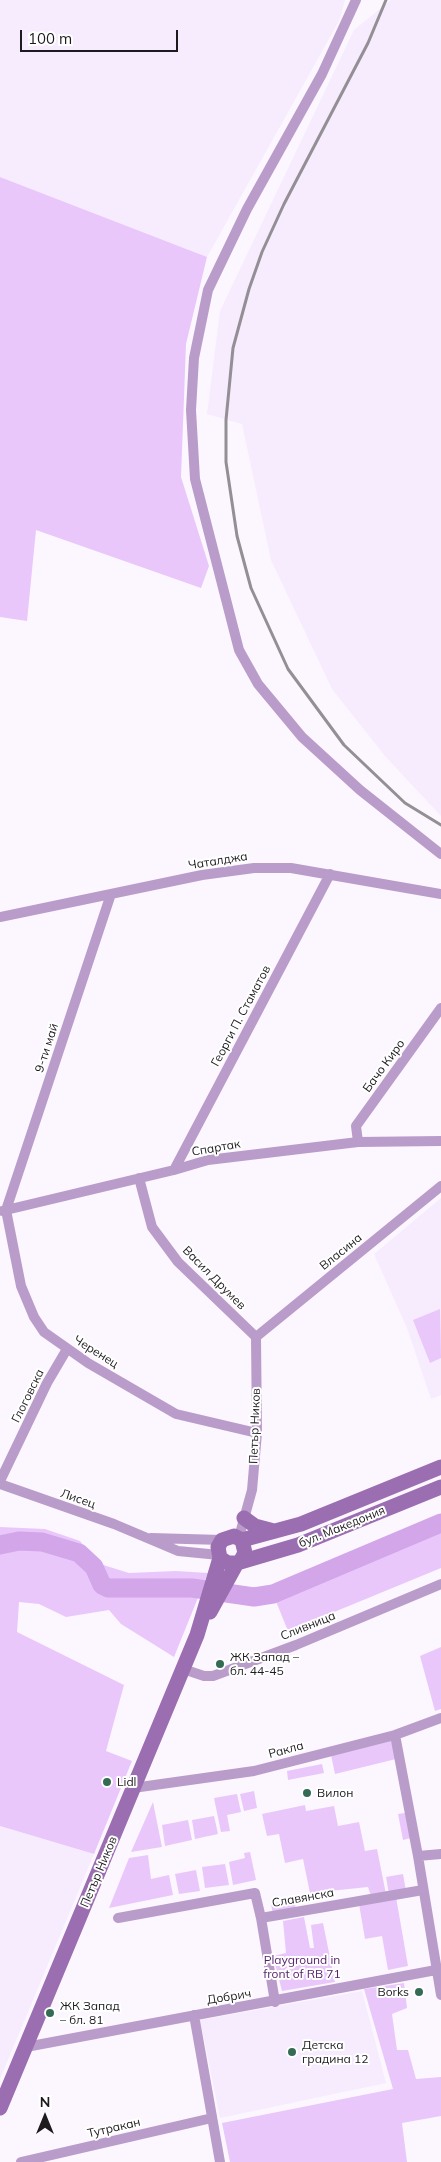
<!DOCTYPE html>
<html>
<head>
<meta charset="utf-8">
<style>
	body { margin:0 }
	#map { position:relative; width:441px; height:2162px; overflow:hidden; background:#fcf7fe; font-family:Mulish,sans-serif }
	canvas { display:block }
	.north { position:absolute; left:20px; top:2092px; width:50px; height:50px; -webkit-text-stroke:4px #fff; paint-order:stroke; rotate:0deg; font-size:14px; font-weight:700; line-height:20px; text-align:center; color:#1e1b1f }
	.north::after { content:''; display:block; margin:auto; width:18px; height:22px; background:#1e1b1f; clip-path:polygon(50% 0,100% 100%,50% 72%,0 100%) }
	.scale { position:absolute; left:20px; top:30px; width:158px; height:22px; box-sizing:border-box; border:2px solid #1e1b1f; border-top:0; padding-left:6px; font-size:15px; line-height:18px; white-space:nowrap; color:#1e1b1f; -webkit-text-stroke:4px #fff; paint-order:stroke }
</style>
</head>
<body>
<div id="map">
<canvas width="441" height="2162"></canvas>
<div class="north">N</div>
<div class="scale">100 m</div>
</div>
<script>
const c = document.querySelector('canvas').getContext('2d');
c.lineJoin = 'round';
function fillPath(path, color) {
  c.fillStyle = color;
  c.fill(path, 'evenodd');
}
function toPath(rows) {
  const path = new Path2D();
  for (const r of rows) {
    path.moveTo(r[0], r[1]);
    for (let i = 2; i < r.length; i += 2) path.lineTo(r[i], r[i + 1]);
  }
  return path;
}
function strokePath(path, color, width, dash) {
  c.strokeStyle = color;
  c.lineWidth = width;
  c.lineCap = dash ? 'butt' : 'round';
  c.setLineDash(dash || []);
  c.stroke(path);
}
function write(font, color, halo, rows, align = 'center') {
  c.font = font + ' Mulish,sans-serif';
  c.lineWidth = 4;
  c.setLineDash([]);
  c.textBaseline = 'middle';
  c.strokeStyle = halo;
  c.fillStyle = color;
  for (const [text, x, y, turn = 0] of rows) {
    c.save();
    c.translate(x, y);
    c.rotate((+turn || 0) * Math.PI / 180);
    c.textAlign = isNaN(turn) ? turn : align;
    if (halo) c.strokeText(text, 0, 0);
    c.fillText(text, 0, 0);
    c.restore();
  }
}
fillPath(toPath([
	[0,0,345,0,339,21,207,257,0,177],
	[391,0,441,0,441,816,385,756,332,689,271,560,242,424,207,414,220,311,354,30],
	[441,1198,441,1395,431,1399,407,1328,374,1254],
	[0,1826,94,1854,0,2079],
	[362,1991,386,2083,220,2118,200,2020]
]), '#f7ebfe');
fillPath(toPath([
	[0,177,207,257,186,344,181,477,209,566,201,588,36,530,27,621,0,617],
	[440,1309,441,1358,430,1363,413,1320],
	[441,1523,441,1568,288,1631,273,1594],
	[0,1527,45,1529,80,1541,97,1563,129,1573,176,1571,208,1573,174,1657,121,1624,109,1610,66,1617,39,1604,19,1602,17,1632,124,1685,106,1751,132,1761,94,1854,0,1826],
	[441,1647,441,1709,435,1711,420,1656],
	[391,1740,396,1759,335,1774,331,1755],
	[322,1764,324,1773,288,1780,287,1771],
	[254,1791,257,1808,244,1811,240,1794],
	[237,1794,241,1812,227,1815,230,1831,221,1832,214,1798],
	[153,1802,162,1847,131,1852],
	[305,1805,306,1811,334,1806,338,1826,359,1822,365,1851,377,1849,386,1894,371,1896,368,1887,310,1893,303,1859,285,1863,279,1834,267,1836,262,1814],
	[405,1813,411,1838,403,1840,398,1814],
	[214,1816,218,1834,195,1839,192,1820],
	[188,1820,192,1840,165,1846,162,1825],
	[250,1852,256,1880,233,1885,229,1862,245,1858,244,1853],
	[148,1855,151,1879,169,1875,173,1895,109,1908,129,1858],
	[225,1864,229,1885,205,1888,202,1867],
	[196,1870,200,1891,179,1894,175,1874],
	[403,1874,406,1891,389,1894,386,1877],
	[396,1897,408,1966,388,1970,382,1936,365,1939,359,1904],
	[294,1899,296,1910,273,1914,271,1904],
	[304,1917,310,1948,314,1948,311,1925,323,1923,335,1982,282,1991,273,1956,286,1953,283,1921],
	[404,1983,407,2008,392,2014,397,2050,408,2050,416,2079,441,2077,441,2116,402,2123,407,2162,230,2162,222,2123,393,2089,364,1989]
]), '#e9c7fb');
strokePath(toPath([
	[0,1545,19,1541,42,1542,79,1553,94,1567,102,1585,108,1588,192,1588,254,1597,273,1594,441,1523]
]), '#d2a6e8', 19);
strokePath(toPath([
	[356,0,322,74,247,209,208,290,194,358,191,410,195,479,239,650,258,684,302,737,360,790,441,854],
	[111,894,6,1210,21,1286,34,1317,44,1332,88,1363,176,1414,257,1433],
	[0,917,202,875,254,868,291,868,441,894],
	[358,1142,356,1126,441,1008],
	[174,1170,330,874],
	[139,1178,152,1227,178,1262,256,1337],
	[2,1211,174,1170,208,1160,358,1142,441,1141],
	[256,1337,441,1186],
	[0,1481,47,1383,67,1349],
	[0,1484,114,1524,178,1551,219,1555],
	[239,1537,252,1490,257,1433,256,1337],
	[151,1538,222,1540],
	[183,1669,204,1676,213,1676,296,1645,441,1584],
	[395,1735,418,1856,441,1995],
	[133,1788,254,1771,395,1735,441,1718],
	[418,1856,441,1854],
	[118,1918,255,1893,261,1918,423,1890],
	[261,1918,275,2002],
	[194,2015,220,2162],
	[26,2047,436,1970],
	[21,2162,212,2118]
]), '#ba9cca', 10);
strokePath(toPath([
	[244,1518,255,1526,274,1531],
	[242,1540,301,1524,441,1467],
	[241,1560,245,1553,242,1540,234,1536,222,1540,218,1547,220,1558,228,1563,237,1563,298,1545,441,1487],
	[210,1612,237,1563],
	[0,2108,197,1635,220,1558]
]), '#9b6eb1', 15);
strokePath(toPath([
	[386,0,368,43,284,204,262,252,249,289,233,348,226,420,226,462,237,536,251,588,288,669,344,745,405,803,441,825]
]), '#948f95', 3);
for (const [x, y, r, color] of [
	[220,1664,5,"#336b54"],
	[107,1782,5,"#336b54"],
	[307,1793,5,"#336b54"],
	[419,1992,5,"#336b54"],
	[50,2013,5,"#336b54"],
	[292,2052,5,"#336b54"]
]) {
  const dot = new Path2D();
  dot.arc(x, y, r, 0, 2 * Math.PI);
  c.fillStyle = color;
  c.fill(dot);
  strokePath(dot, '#fff', 2);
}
write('12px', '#1e1b1f', '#fff', [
	["Чаталджа",218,861,-9],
	["Георги П. Стаматов",241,1016,-62],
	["9-ти май",47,1048,-72],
	["Бачо Киро",384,1066,-54],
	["Спартак",216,1148,-10],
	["Власина",341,1252,-39],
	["Васил Друмев",214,1278,45],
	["Черенец",96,1352,32],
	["Глоговска",28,1396,-64],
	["Петър Ников",255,1426,-88],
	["Лисец",78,1499,19],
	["бул. Македония",342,1527,-22],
	["Сливница",308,1626,-22],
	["Ракла",286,1750,-15],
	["Петър Ников",99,1872,-67],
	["Славянска",303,1898,-10],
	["Добрич",229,1997,-9],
	["Тутракан",114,2128,-13]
]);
write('12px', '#1e1b1f', '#fff', [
	["ЖК Запад –",230,1657],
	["бл. 44-45",230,1671],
	["Lidl",117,1782],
	["Вилон",317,1793],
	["Borks",409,1992,"right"],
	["ЖК Запад",60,2006],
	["– бл. 81",60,2020],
	["Детска",302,2045],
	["градина 12",302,2059]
], 'left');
write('12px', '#531d6a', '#fff', [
	["Playground in",302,1960],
	["front of RB 71",302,1974]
]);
</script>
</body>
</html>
